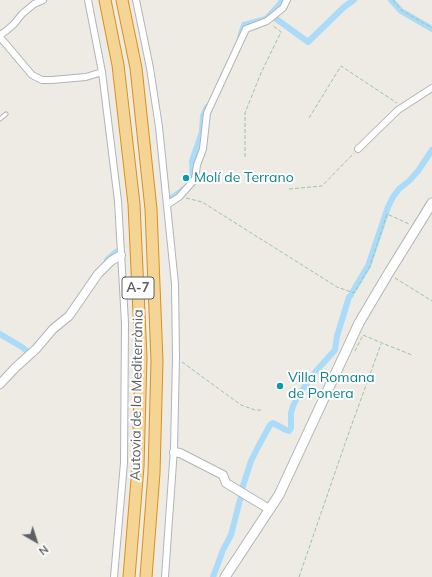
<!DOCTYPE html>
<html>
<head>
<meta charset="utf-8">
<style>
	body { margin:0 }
	#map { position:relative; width:432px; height:577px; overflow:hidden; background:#edebe4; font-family:Mulish,sans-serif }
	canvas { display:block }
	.north { position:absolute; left:16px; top:521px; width:40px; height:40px; -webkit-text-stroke:3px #fff; paint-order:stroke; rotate:141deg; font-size:11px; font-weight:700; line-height:16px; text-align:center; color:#5c6063 }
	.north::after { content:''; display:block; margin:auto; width:14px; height:18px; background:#5c6063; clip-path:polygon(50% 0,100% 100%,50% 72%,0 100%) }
</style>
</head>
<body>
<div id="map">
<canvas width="432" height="577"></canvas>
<div class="north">N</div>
</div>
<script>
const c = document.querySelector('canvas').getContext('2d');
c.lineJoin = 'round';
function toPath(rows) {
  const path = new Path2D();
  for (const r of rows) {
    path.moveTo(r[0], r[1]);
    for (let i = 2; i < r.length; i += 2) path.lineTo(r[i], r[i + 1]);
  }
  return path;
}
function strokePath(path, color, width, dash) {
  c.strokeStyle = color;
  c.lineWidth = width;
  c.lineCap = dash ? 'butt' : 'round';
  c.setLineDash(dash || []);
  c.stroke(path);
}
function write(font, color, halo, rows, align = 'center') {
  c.font = font + ' Mulish,sans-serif';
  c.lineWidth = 4;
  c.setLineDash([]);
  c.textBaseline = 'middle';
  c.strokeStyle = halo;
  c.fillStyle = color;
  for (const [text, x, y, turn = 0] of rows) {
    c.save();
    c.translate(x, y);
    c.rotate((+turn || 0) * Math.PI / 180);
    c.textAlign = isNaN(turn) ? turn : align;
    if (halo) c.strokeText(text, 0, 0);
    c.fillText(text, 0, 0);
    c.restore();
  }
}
strokePath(toPath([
	[391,0,401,11,432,29],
	[275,18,308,42,344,7,354,0],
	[240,37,244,25,266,19,280,4,282,0],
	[193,177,192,161,202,132,203,116,207,107],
	[170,199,180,192,184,189],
	[107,260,116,252],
	[353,291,368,266,388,207,393,197,399,189,409,181,418,171,432,150],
	[0,334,22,347,29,353],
	[242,489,251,461,258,447,270,425,273,423,275,424,286,430,289,431,291,428,291,413,293,406,299,394,317,370,335,350,337,336,349,297,351,295],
	[213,577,223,550,231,535,241,496]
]), '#aadbf8', 6);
const service = toPath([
	[0,119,6,114]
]);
const minor = toPath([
	[88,0,102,72,118,201,125,323,124,463,114,577],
	[136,0,150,68,159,127,175,284,176,358,174,448,165,577],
	[0,35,6,31,14,24,22,14,34,4,43,0],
	[0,37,32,75,42,80,52,80,86,77,102,72],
	[358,149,398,110,432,88],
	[167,205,179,197,195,179,197,165,203,149,207,113,246,29,267,21,283,8,287,0]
]);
const tertiary = toPath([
	[0,384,15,368,36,349,53,329,69,316,98,274,111,261,121,255],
	[174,452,180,453,223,475,226,483,269,509]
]);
const secondary = toPath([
	[225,577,279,495,359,323,388,274,432,203]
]);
const motorway = toPath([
	[105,0,118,65,134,204,141,357,138,467,129,577],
	[122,0,136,68,151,209,157,361,154,473,146,577]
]);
strokePath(service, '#b2b5b8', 5);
strokePath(minor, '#b2b5b8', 8);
strokePath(tertiary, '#b2b5b8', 10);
strokePath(secondary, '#b1b4b8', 11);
strokePath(motorway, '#de9013', 13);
strokePath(toPath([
	[393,0,401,10,432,28],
	[309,118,341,66,397,103],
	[245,157,245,113,261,73,281,32,272,25],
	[289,189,322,186,354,153],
	[186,198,202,202,337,287,354,293,370,266,387,214,409,224],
	[395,278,432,301],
	[355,351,363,335,382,343,412,355],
	[182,362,241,405,255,410,261,410],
	[299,577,348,435,381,344]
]), '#9cc4a4', 1, [4, 2]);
strokePath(service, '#fff', 3);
strokePath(minor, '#fff', 6);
strokePath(tertiary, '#fff', 8);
strokePath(secondary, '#fff', 9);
strokePath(motorway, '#f4d595', 11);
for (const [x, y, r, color] of [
	[186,178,4,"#0f9aa8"],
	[280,386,4,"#0f9aa8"]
]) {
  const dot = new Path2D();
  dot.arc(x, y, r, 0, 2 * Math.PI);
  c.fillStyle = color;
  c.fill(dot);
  strokePath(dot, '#fff', 1.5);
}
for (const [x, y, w] of [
	[138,288,32]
]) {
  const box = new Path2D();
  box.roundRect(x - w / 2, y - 11, w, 22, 3);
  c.fillStyle = '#fff';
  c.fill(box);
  strokePath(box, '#5c6063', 1);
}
write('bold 13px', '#5c6063', null, [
	["A-7",138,288]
]);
write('14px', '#0d838f', '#fff', [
	["Molí de Terrano",194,178],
	["Villa Romana",288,378],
	["de Ponera",288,394]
], 'left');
write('14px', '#5c6063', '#fff', [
	["Autovia de la Mediterrània",137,395,-89]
]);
</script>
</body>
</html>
